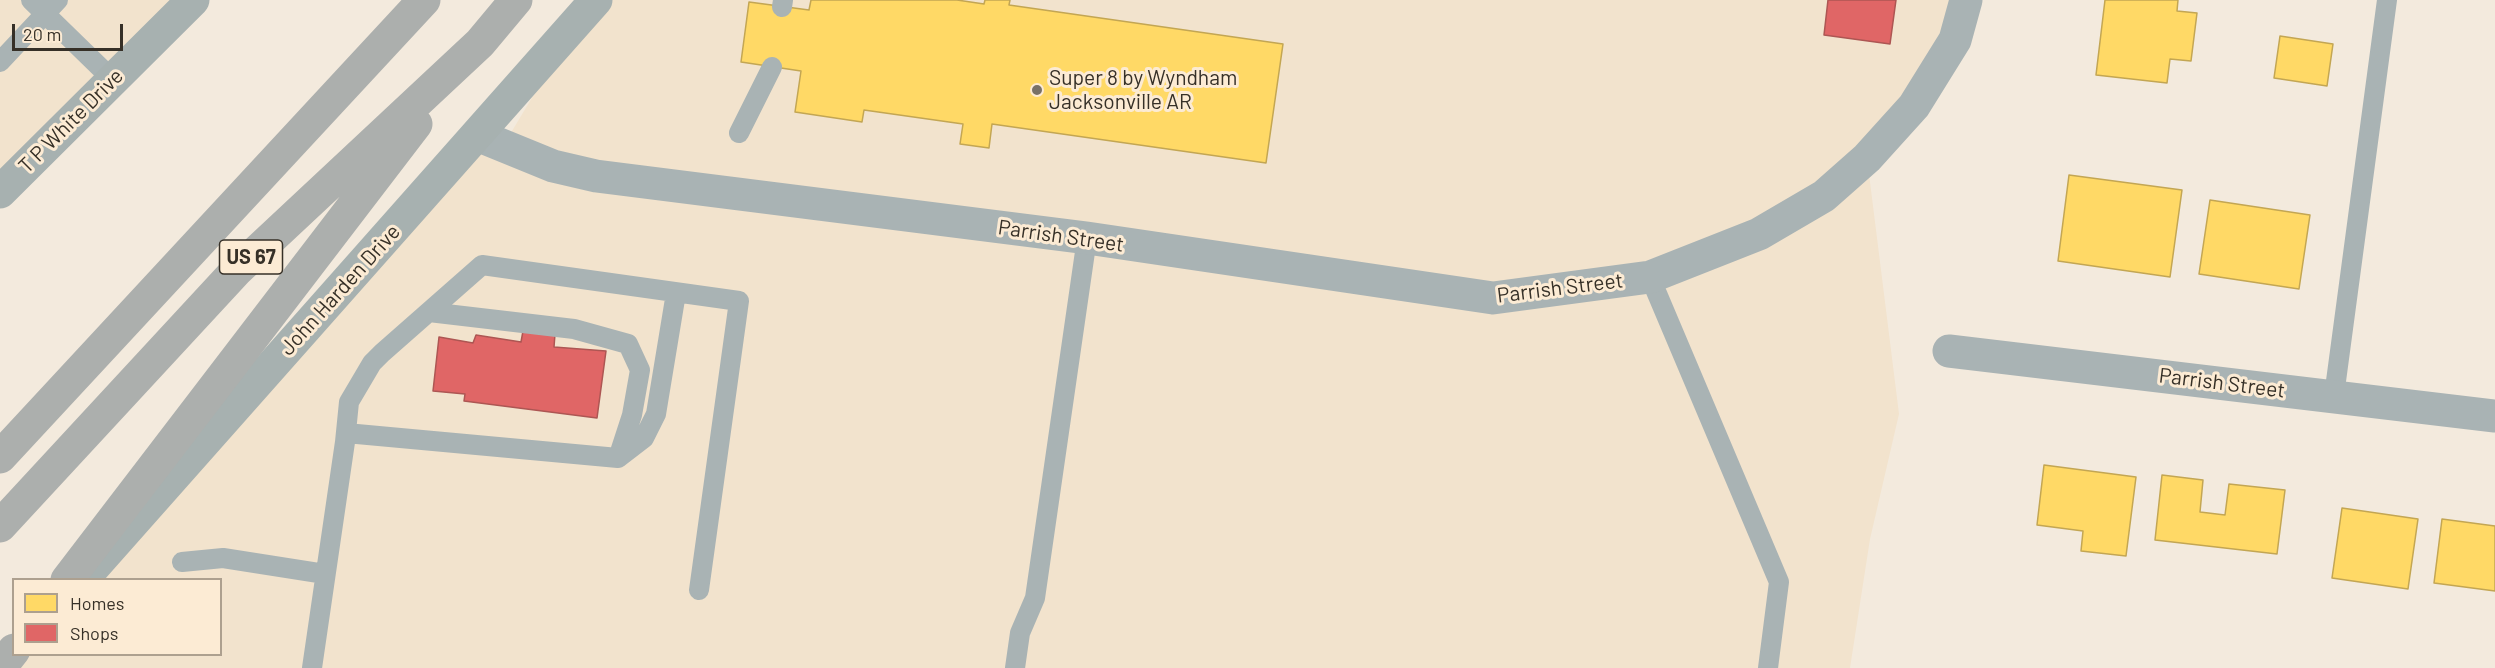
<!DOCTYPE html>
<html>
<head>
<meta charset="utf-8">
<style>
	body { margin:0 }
	#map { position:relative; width:2495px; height:668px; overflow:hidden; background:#f3eadd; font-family:Barlow,sans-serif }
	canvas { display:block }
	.legend { position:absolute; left:12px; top:578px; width:210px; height:78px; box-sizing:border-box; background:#fcebd4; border:2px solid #ada08f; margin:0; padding:8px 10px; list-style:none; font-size:18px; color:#363027 }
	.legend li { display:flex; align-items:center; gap:12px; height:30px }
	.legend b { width:30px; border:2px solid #ada08f }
	.scale { position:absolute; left:12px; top:24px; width:111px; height:27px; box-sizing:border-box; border:3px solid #363027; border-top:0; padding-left:8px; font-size:18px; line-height:21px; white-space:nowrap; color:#363027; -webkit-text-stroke:4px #fcebd4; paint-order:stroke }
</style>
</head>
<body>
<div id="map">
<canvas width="2495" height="668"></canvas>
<ul class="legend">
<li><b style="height:16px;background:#ffd966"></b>Homes</li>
<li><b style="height:16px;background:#e06666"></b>Shops</li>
</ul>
<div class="scale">20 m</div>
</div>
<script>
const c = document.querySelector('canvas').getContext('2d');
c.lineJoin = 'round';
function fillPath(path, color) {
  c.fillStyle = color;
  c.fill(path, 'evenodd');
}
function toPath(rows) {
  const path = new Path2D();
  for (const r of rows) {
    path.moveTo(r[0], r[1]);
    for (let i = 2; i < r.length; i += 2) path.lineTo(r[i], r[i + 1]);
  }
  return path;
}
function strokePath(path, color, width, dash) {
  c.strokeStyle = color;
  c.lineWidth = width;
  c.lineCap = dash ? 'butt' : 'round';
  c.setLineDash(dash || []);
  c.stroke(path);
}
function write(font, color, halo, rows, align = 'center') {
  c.font = font + ' Barlow,sans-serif';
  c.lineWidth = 6;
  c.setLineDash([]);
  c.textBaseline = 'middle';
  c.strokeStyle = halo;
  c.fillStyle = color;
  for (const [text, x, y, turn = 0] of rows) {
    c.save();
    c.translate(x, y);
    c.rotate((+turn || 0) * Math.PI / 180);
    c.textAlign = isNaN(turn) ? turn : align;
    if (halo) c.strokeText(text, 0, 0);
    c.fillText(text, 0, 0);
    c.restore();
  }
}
fillPath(toPath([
	[0,0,193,0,0,192],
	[596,0,1966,0,1867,158,1899,414,1870,539,1850,668,5,668,17,655,220,654,220,580,83,579,477,135,503,146,575,26]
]), '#f2e3cd');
const homes = toPath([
	[811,0,957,0,984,4,985,0,1010,0,1009,5,1283,44,1266,163,992,124,989,148,960,144,963,124,864,110,862,122,795,112,801,71,741,62,749,2,809,10,811,0],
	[2105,0,2178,0,2177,11,2197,13,2191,61,2170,59,2167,83,2096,75,2105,0],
	[2280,36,2333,44,2327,86,2274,78,2280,36],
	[2069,175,2182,190,2170,277,2058,261,2069,175],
	[2210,200,2310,215,2299,289,2199,274,2210,200],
	[2044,465,2136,477,2126,556,2081,551,2083,531,2037,525,2044,465],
	[2162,475,2203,480,2200,512,2225,515,2229,484,2285,490,2277,554,2155,540,2162,475],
	[2342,508,2418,519,2408,589,2332,578,2342,508],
	[2442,519,2495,526,2495,591,2434,583,2442,519]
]);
fillPath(homes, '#ffd966');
strokePath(homes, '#c3a653', 1.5);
const shops = toPath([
	[1828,0,1896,0,1890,44,1824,35,1828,0],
	[523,331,555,334,554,347,606,351,597,418,464,401,465,394,433,391,439,337,473,343,476,335,521,342,523,331]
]);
fillPath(shops, '#e06666');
strokePath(shops, '#ad5653', 1.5);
strokePath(toPath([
	[31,0,112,79],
	[782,7,783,0],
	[0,62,58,0],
	[739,133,772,67],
	[1650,277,1779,582,1768,668],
	[429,312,574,329,628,344,640,370,632,415,618,458],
	[2334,396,2387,0],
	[346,433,618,458,644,438,656,414,676,293],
	[182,562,223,558,325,574],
	[312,668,345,442,349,402,372,363,382,353,482,265,739,301,699,590],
	[1015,668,1020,633,1035,598,1087,238]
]), '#a9b3b4', 20);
strokePath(toPath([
	[477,135,553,166,596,176,1087,238,1493,298,1650,277,1759,234,1824,196,1867,158,1914,106,1955,40,1966,0],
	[1949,351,2495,416]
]), '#a9b3b4', 33);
strokePath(toPath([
	[0,192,193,0],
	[90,571,596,0]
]), '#a7b1b0', 33);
strokePath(toPath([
	[0,457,424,0],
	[0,526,236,271,480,43,516,0],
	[67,580,416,124],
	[0,668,14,650]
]), '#acafad', 33);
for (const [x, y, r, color] of [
	[1037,90,6,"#787167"]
]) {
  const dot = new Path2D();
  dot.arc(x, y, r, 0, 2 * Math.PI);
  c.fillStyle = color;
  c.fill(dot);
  strokePath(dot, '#fcebd4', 2);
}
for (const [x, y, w] of [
	[251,257,63]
]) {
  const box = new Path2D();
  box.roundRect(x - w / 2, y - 17, w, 34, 4.5);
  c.fillStyle = '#fcebd4';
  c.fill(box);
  strokePath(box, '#363027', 1.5);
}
write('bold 20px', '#363027', null, [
	["US 67",251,257]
]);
write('21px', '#363027', '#fcebd4', [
	["Super 8 by Wyndham",1049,78],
	["Jacksonville AR",1049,102]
], 'left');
write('21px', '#363027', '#fcebd4', [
	["T P White Drive",71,121,-45],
	["Parrish Street",1061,236,8],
	["Parrish Street",1560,288,-7],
	["John Harden Drive",340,290,-48],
	["Parrish Street",2222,383,7]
]);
</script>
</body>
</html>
